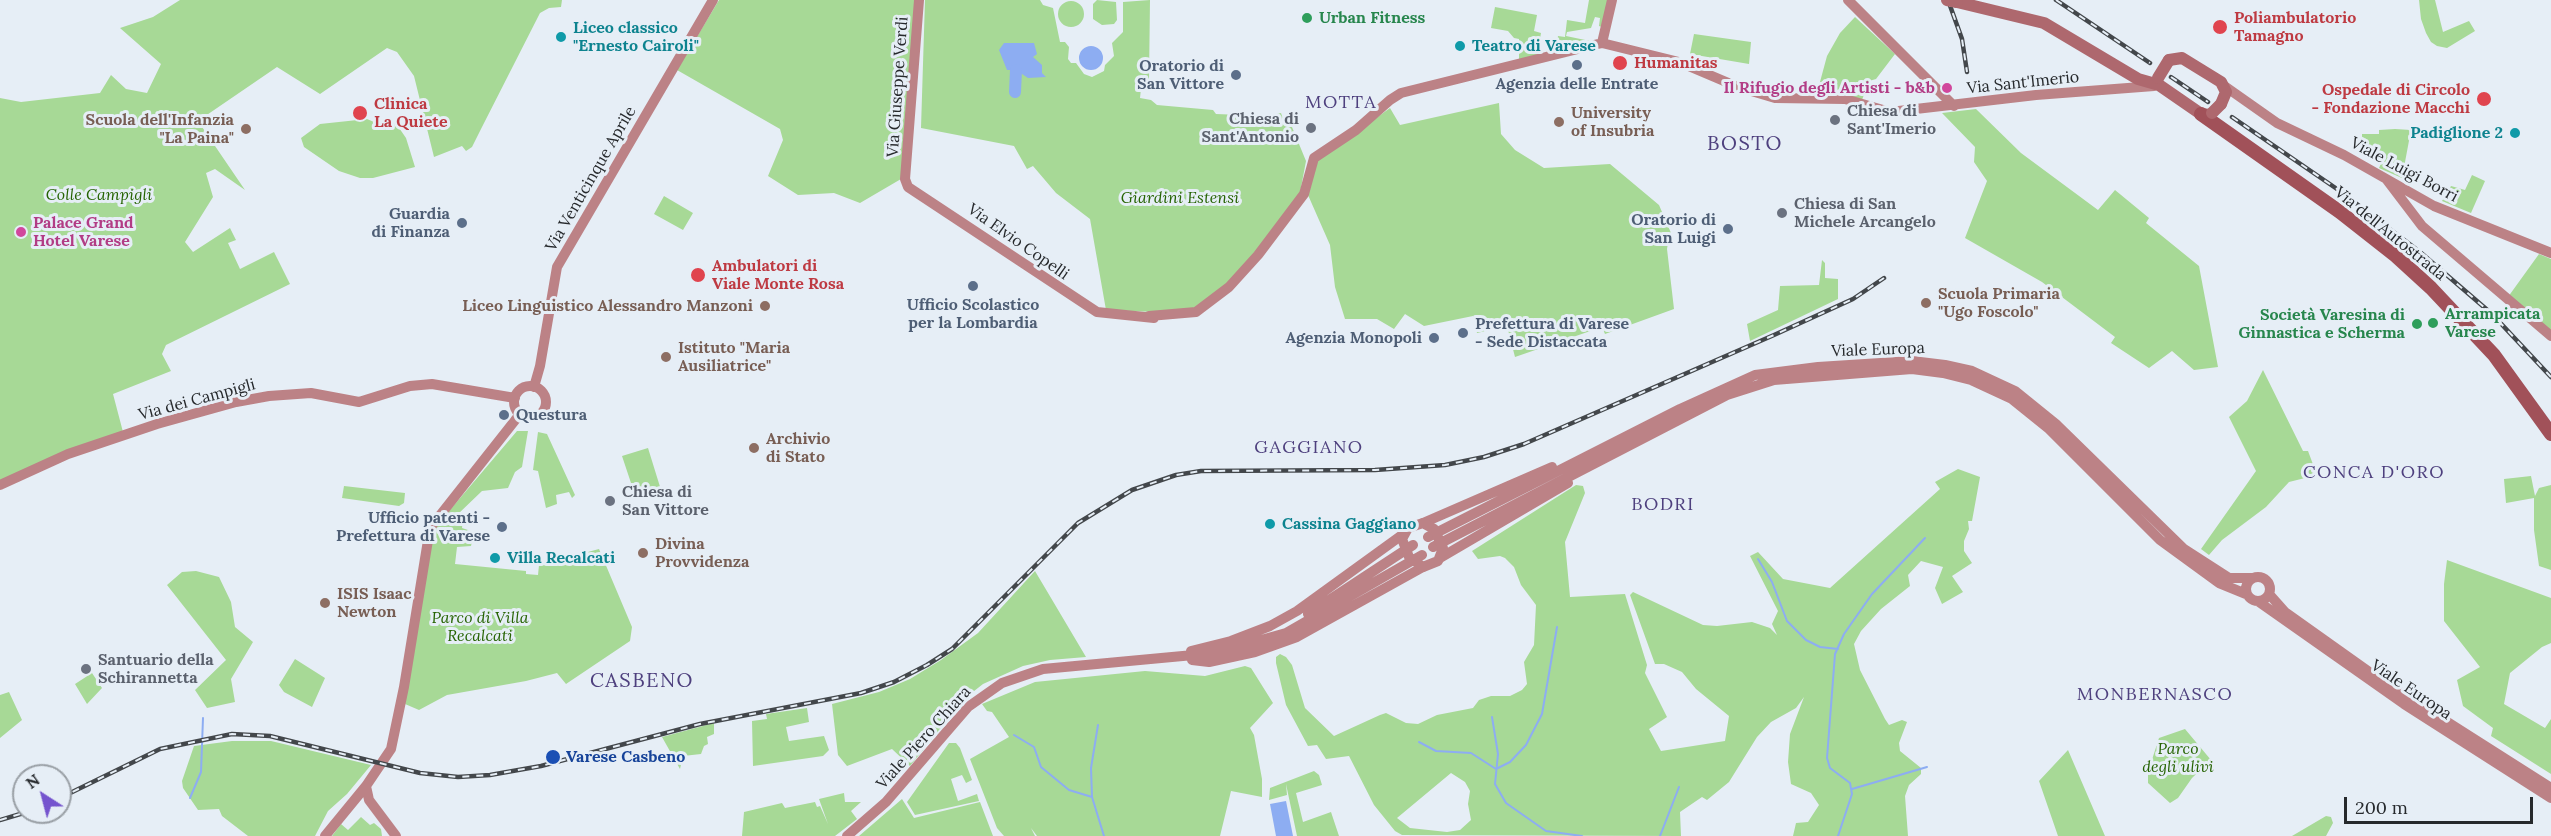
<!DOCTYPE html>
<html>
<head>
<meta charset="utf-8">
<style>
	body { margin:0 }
	#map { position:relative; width:2551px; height:836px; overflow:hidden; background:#e6eef6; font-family:Lora,serif }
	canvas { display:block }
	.north { position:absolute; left:12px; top:764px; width:60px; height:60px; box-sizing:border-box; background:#e6eef6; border:2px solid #999fa5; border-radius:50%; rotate:324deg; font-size:16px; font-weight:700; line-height:24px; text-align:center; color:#26292c }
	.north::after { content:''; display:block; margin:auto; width:21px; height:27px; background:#7554ce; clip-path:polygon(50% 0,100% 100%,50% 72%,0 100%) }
	.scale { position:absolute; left:2344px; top:797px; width:189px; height:27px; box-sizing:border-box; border:3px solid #26292c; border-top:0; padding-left:8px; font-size:18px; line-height:21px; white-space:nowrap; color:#26292c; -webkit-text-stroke:4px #e6eef6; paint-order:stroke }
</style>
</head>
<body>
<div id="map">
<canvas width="2551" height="836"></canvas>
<div class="north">N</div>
<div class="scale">200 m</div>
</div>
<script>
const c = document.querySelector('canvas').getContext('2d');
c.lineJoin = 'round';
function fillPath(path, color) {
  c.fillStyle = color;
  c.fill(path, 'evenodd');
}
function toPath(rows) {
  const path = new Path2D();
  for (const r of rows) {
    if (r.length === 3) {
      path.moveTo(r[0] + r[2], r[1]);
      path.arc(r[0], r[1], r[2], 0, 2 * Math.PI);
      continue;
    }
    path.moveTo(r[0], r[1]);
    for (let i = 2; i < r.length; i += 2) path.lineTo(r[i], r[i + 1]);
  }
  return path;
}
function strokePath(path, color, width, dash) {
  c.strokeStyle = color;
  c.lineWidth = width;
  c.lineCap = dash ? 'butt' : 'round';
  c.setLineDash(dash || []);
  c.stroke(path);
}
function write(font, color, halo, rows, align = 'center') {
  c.font = font + ' Lora,serif';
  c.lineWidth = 6;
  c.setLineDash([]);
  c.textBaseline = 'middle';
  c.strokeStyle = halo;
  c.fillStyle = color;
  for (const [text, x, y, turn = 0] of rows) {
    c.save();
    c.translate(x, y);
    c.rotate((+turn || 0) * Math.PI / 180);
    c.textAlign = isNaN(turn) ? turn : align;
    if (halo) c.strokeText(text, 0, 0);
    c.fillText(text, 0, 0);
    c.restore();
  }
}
fillPath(toPath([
	[180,0,562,0,561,7,549,8,540,13,482,127,472,147,466,151,462,146,434,157,414,76,397,52,387,48,320,94,277,67,198,121,245,190,215,169,206,173,213,197,185,242,193,252,230,228,236,240,228,243,240,269,274,252,290,284,166,345,162,354,171,371,113,394,123,432,0,482,0,98,21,102,100,93,111,75,126,89,147,93,161,64,120,28,153,17],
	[719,0,915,0,901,179,860,203,834,193,798,195,768,176,783,140,780,129,677,70],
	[925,0,1040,0,1043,5,1053,8,1060,42,1065,42,1069,47,1068,59,1071,63,1076,63,1084,74,1092,77,1104,71,1105,65,1114,56,1112,43,1123,32,1123,2,1150,0,1149,79,1142,79,1140,98,1151,100,1157,105,1213,110,1216,114,1267,116,1281,113,1283,119,1288,121,1292,127,1306,161,1300,193,1246,265,1211,301,1181,313,1106,310,1090,219,1056,193,1033,166,1027,169,1014,146,921,128],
	[1097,0,1116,2,1117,20,1114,24,1102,25,1093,19,1093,4],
	[1589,0,1608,0,1602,27,1599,26,1600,18,1595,17,1591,28,1567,32,1566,36,1590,41,1555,51,1558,36,1565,37,1567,20,1585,23],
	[2419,0,2435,0,2443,32,2469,21,2475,31,2447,48,2437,46,2431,42,2426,33,2421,19],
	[1071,14,13],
	[1495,7,1537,15,1534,31,1541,33,1537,56,1519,60,1519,39,1514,38,1508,31,1491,28],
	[1855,17,1895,54,1876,79,1869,81,1862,100,1842,93,1817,93,1827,56,1840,33],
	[1694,34,1751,42,1749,64,1690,54],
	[1499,103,1501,134,1515,150,1544,168,1610,164,1659,205,1674,240,1668,243,1667,249,1674,309,1605,334,1602,327,1515,357,1507,326,1477,333,1473,316,1424,326,1405,314,1394,329,1377,319,1345,319,1335,287,1330,245,1308,195,1317,161,1390,108,1400,125],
	[1976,109,2021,153,2098,210,2115,190,2149,218,2146,223,2199,266,2218,367,2194,370,2172,351,2149,368,2111,343,2115,337,2042,282,1965,238,1987,181,1974,162,1975,147,1942,113],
	[367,119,381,125,395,122,406,138,415,167,373,178,360,178,339,171,304,147,301,138,320,124],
	[2395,129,2411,130,2402,178,2379,168,2384,157,2362,146,2362,134,2379,134,2379,130],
	[2472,175,2485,181,2471,213,2442,201,2451,186,2465,190],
	[664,196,693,213,683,230,654,214],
	[2539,254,2551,259,2551,332,2508,297],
	[1822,260,1825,263,1825,278,1838,279,1838,299,1750,341,1747,324,1778,310,1780,286,1819,285],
	[2263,370,2303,451,2308,451,2317,475,2289,482,2266,507,2222,540,2209,555,2201,549,2256,471,2229,417,2247,401],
	[517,431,528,431,522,467,515,472,508,488,482,491,457,515,444,517],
	[538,432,547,434,575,495,572,498,569,492,556,495,557,504,546,508,538,471,533,470],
	[648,448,661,490,636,498,622,456],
	[1958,469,1980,477,1972,521,1968,521,1969,529,1964,541,1964,551,1972,563,1952,576,1963,592,1942,604,1935,588,1943,567,1921,561,1908,575,1910,586,1881,609,1861,631,1854,644,1860,670,1885,719,1889,725,1902,720,1907,722,1899,743,1900,751,1921,768,1921,774,1909,785,1905,796,1908,836,1793,836,1796,823,1808,822,1819,805,1811,793,1791,784,1788,762,1790,734,1804,697,1796,708,1771,722,1757,737,1729,782,1707,800,1702,797,1680,812,1681,836,1402,835,1395,831,1374,805,1349,756,1326,759,1317,745,1308,746,1286,705,1276,663,1276,657,1280,654,1286,657,1292,665,1305,708,1334,736,1380,715,1386,713,1406,723,1418,724,1437,715,1473,708,1479,700,1491,696,1510,696,1522,690,1527,684,1524,662,1534,645,1536,605,1521,585,1514,567,1505,558,1500,556,1478,559,1472,551,1576,485,1583,486,1585,493,1565,542,1570,597,1625,594,1647,665,1645,673,1667,717,1649,729,1661,751,1725,741,1729,716,1696,689,1682,672,1664,664,1655,664,1630,595,1633,592,1703,625,1717,626,1752,622,1770,628,1777,635,1772,624,1778,611,1750,556,1758,552,1783,579,1830,588,1940,489,1935,482],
	[1451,773,1465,782,1470,791,1468,804,1471,820,1460,830,1447,832,1410,828,1397,818],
	[2531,476,2535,496,2539,488,2551,485,2551,570,2539,566,2534,530,2534,498,2506,503,2504,479],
	[344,486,405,493,404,503,399,506,342,498],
	[463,518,462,528,474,532,471,546,457,547,455,564,526,571,526,574,538,575,539,565,599,549,632,627,630,641,566,684,557,673,526,681,447,695,419,710,405,704,434,530,441,520],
	[2447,560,2551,598,2551,643,2542,647,2510,673,2504,704,2545,728,2551,719,2551,774,2491,736,2493,728,2463,706,2457,680,2480,667,2444,621,2444,584],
	[196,571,219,577,231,602,235,627,253,642,231,679,235,702,207,708,195,690,226,660,167,585,182,572],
	[1035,571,1086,657,1050,660,1023,666,983,684,964,699,910,766,892,749,847,766,838,755,832,704,879,692,910,679,941,660,978,633],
	[295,659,325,678,312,707,284,692,279,685],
	[1245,666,1251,668,1273,703,1250,728,1254,735,1262,779,1262,797,1231,791,1220,836,1037,836,1031,828,1035,836,1004,836,997,828,970,759,1009,737,992,712,987,711,982,704,1035,682,1145,671,1205,676],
	[92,673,102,688,87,704,75,684],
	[9,692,22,720,0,738,0,695],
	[807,708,809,722,786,727,789,741,824,736,829,750,823,756,753,766,752,721,767,719,766,714],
	[714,723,714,734,707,737,708,744,704,746,701,754,683,756,680,769,662,737],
	[2185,729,2211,760,2192,778,2178,798,2170,803,2148,783,2148,772,2159,738],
	[271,741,371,765,347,794,328,811,315,836,248,836,222,816,219,809,198,810,183,788,182,781,194,746,232,741],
	[949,743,956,743,960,748,972,780,966,783,962,775,951,779,958,801,977,794,979,801,915,815,907,802],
	[2068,750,2105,836,2058,836,2039,781],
	[1314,771,1319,775,1322,785,1296,793,1303,822,1331,812,1339,836,1297,836,1286,784,1287,795,1269,800,1270,788],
	[844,793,845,802,861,802,851,811,857,819,835,836,742,836,744,812,782,803,785,808,815,802,817,807,820,806,828,824,819,799],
	[902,799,914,818,980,802,993,836,859,836],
	[2326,816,2331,817,2333,823,2326,836,2292,836],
	[361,817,370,825,374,823,381,829,382,836,332,836,341,824,348,830]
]), '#a7d996');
fillPath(toPath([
	[1004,43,1034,43,1037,54,1033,57,1042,65,1042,73,1046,77,1028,78,1016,70,1007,70,999,50],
	[1091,58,12],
	[1286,801,1293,836,1276,836,1270,804]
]), '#8dadf2');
strokePath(toPath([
	[1758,559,1772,582,1787,621,1806,640,1820,647,1838,649],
	[1492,717,1498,754,1495,784,1506,803,1546,831,1582,836],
	[1098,725,1091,768,1092,797,1104,836],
	[1014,735,1034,747,1041,767,1069,790,1092,797],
	[1419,742,1436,751,1471,753,1496,769,1510,762,1526,745,1542,714,1557,627],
	[1852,789,1927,767],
	[190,798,201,772,203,718],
	[1660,836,1679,787],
	[1838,836,1852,794,1850,783,1830,768,1827,758,1835,654,1844,634,1872,594,1925,538]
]), '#8dadf2', 2);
strokePath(toPath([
	[1015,92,1016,70]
]), '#8dadf2', 12);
strokePath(toPath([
	[919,0,905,179,908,187,1097,312,1154,318],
	[1848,0,1954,106],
	[1602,43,1679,62,1738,87,1775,98,1845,99,1890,112,2036,95,2154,86],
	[1602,43,1612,0],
	[2223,85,2277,123,2344,155,2434,206,2551,253],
	[2387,180,2422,226,2551,336],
	[1149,316,1196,312,1229,287,1258,255,1304,194,1314,158,1356,130,1390,100,1401,93,1602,43],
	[530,402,16],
	[534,387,540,366,557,267,713,0],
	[0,485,68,454,157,424,236,402,269,396,311,393,359,402,410,386,432,384,515,398],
	[1423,523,1552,467],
	[1428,537,1680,409,1755,375,1818,367,1912,361,1945,365,1972,371,2015,391,2057,425,2184,549,2229,578,2253,578],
	[1433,547,1727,395,1774,380,1912,369,1943,373,1971,380,2012,399,2048,428,2160,540,2219,583,2246,594],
	[1440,558,1568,483],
	[2258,589,12],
	[2269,594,2285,612,2375,676,2551,788],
	[2259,602,2404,704,2551,798],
	[1308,614,1413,545],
	[1191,651,1231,641,1270,626,1297,611,1402,535],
	[1192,660,1209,662,1255,652,1297,637,1423,567],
	[366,786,369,800,396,836],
	[325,836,366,786,391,749,404,687,430,528,520,414],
	[847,836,886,802,968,707,1002,683,1043,669,1215,653,1286,633,1422,555]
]), '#bc8286', 10);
strokePath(toPath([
	[1957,2,2044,23,2138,79,2159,85,2201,114,2210,115],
	[2169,60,2182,58,2221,82,2226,92,2221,104]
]), '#ae686e', 12);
strokePath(toPath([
	[2201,114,2340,212,2396,256,2431,288,2494,355,2551,434]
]), '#a15159', 14);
const rail = toPath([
	[1948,0,1962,39,1967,72],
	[2056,0,2150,63],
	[2171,77,2208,102],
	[2232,117,2337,189,2420,252,2492,314,2551,377],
	[60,798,160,749,232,734,270,736,420,773,458,777,490,775,541,766,700,724,861,693,894,682,927,665,952,649,1078,523,1132,490,1176,475,1201,471,1375,470,1445,465,1484,457,1524,444,1774,335,1853,299,1884,278],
	[0,820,27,812]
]);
strokePath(rail, '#43474b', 4.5);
strokePath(rail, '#e6eef6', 2, [7]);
strokePath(toPath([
	[1423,523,1434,529,1443,548,1438,561,1423,567,1409,557,1402,539,1408,528,1423,523]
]), '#bc8286', 10);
strokePath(toPath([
	[1947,0,1957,2],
	[2158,78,2169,60],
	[2212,113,2221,104]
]), '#ae686e', 12);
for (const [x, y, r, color] of [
	[1307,18,6,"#2e9e5b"],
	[2220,27,8,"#e0444e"],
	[561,37,6,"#0f9aa8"],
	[1460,46,6,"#0f9aa8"],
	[1620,63,8,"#e0444e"],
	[1577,65,6,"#5c6f8a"],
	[1236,75,6,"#5c6f8a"],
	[1947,88,6,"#d1479c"],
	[2484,99,8,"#e0444e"],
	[360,113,8,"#e0444e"],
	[1835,120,6,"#6b7280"],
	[1559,122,6,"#8d6e63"],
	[1311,128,6,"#6b7280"],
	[246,129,6,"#8d6e63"],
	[2515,133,6,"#0f9aa8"],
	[1782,213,6,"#6b7280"],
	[462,223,6,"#5c6f8a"],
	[1728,229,6,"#5c6f8a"],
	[21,232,6,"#d1479c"],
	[698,275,8,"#e0444e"],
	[973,286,6,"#5c6f8a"],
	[1926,303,6,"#8d6e63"],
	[765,306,6,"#8d6e63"],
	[2433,323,6,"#2e9e5b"],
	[2417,324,6,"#2e9e5b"],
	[1463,333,6,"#5c6f8a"],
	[1434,338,6,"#5c6f8a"],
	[666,357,6,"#8d6e63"],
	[504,415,6,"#5c6f8a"],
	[754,448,6,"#8d6e63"],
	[610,501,6,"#6b7280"],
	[1270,524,6,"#0f9aa8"],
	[502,527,6,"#5c6f8a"],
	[643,553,6,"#8d6e63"],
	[495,558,6,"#0f9aa8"],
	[325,603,6,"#8d6e63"],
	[86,669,6,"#6b7280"],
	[553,757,8,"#1a4fb4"]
]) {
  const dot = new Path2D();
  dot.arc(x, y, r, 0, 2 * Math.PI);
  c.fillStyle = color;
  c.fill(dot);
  strokePath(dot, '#e6eef6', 2);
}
write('bold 16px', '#27864d', '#e6eef6', [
	["Urban Fitness",1319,18],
	["Arrampicata",2445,314],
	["Varese",2445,332],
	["Società Varesina di",2405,315,"right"],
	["Ginnastica e Scherma",2405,333,"right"]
], 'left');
write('bold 16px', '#be3a42', '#e6eef6', [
	["Poliambulatorio",2234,18],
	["Tamagno",2234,36],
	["Humanitas",1634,63],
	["Ospedale di Circolo",2470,90,"right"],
	["- Fondazione Macchi",2470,108,"right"],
	["Clinica",374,104],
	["La Quiete",374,122],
	["Ambulatori di",712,266],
	["Viale Monte Rosa",712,284]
], 'left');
write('bold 16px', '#0d838f', '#e6eef6', [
	["Liceo classico",573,28],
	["\"Ernesto Cairoli\"",573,46],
	["Teatro di Varese",1472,46],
	["Padiglione 2",2503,133,"right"],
	["Cassina Gaggiano",1282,524],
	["Villa Recalcati",507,558]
], 'left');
write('bold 16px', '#4e5e75', '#e6eef6', [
	["Oratorio di",1224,66],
	["San Vittore",1224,84],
	["Agenzia delle Entrate",1577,84,"center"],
	["Guardia",450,214],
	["di Finanza",450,232],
	["Oratorio di",1716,220],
	["San Luigi",1716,238],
	["Ufficio Scolastico",973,305,"center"],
	["per la Lombardia",973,323,"center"],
	["Prefettura di Varese",1475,324,"left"],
	["- Sede Distaccata",1475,342,"left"],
	["Agenzia Monopoli",1422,338],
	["Questura",516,415,"left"],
	["Ufficio patenti -",490,518],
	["Prefettura di Varese",490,536]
], 'right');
write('16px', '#26292c', '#e6eef6', [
	["Via Sant'Imerio",2023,83,-6],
	["Via Giuseppe Verdi",898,87,-86],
	["Viale Luigi Borri",2404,170,28],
	["Via Venticinque Aprile",591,179,-60],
	["Via dell'Autostrada",2390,234,39],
	["Via Elvio Copelli",1018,242,35],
	["Viale Europa",1878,350,-2],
	["Via dei Campigli",197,400,-15],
	["Viale Europa",2411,690,34],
	["Viale Piero Chiara",924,738,-48]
]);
write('bold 16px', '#b23c85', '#e6eef6', [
	["Il Rifugio degli Artisti - b&b",1935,88],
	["Palace Grand",33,223,"left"],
	["Hotel Varese",33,241,"left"]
], 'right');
write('bold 16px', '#5b616d', '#e6eef6', [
	["Chiesa di",1847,111],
	["Sant'Imerio",1847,129],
	["Chiesa di",1299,119,"right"],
	["Sant'Antonio",1299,137,"right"],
	["Chiesa di San",1794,204],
	["Michele Arcangelo",1794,222],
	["Chiesa di",622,492],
	["San Vittore",622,510],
	["Santuario della",98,660],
	["Schirannetta",98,678]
], 'left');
write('bold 16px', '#785e54', '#e6eef6', [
	["University",1571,113],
	["of Insubria",1571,131],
	["Scuola dell'Infanzia",234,120,"right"],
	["\"La Paina\"",234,138,"right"],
	["Scuola Primaria",1938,294],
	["\"Ugo Foscolo\"",1938,312],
	["Liceo Linguistico Alessandro Manzoni",753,306,"right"],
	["Istituto \"Maria",678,348],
	["Ausiliatrice\"",678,366],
	["Archivio",766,439],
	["di Stato",766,457],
	["Divina",655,544],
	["Provvidenza",655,562],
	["ISIS Isaac",337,594],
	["Newton",337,612]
], 'left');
write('italic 16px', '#256302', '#e6eef6', [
	["Colle Campigli",99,195],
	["Giardini Estensi",1180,198],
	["Parco di Villa",480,618],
	["Recalcati",480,636],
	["Parco",2178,749],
	["degli ulivi",2178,767]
]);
write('bold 16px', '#164399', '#e6eef6', [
	["Varese Casbeno",566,757]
], 'left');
c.letterSpacing = '1.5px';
write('18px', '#4e407e', '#e6eef6', [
	["MOTTA",1341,103],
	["GAGGIANO",1309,448],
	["CONCA D'ORO",2374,473],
	["BODRI",1663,505],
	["MONBERNASCO",2155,695]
]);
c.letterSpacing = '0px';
c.letterSpacing = '1.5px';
write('20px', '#4e407e', '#e6eef6', [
	["BOSTO",1745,144],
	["CASBENO",642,681]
]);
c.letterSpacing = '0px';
</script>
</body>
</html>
